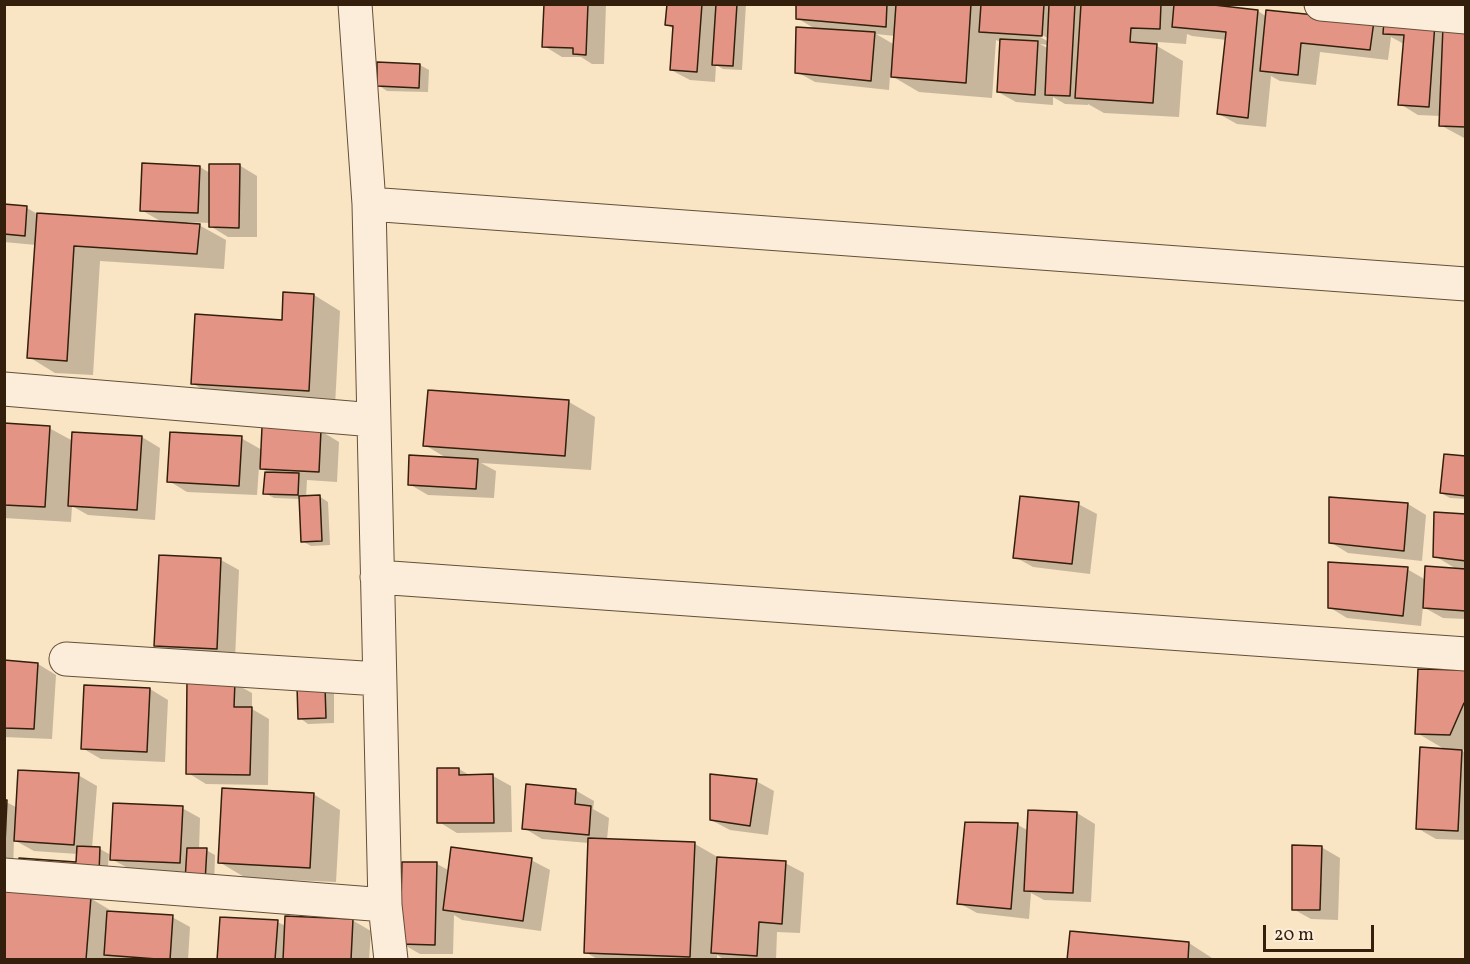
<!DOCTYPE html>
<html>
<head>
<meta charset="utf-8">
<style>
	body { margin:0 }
	#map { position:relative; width:1470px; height:964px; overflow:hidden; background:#f9e4c4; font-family:Vollkorn,serif }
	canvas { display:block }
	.frame { position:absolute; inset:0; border:6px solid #331f0b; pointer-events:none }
	.scale { position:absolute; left:1263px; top:925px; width:111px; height:27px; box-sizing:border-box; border:3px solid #331f0b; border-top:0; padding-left:8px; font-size:18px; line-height:21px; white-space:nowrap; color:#331f0b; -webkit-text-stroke:4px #fbedd9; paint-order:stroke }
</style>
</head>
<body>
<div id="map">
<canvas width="1470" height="964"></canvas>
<div class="frame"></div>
<div class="scale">20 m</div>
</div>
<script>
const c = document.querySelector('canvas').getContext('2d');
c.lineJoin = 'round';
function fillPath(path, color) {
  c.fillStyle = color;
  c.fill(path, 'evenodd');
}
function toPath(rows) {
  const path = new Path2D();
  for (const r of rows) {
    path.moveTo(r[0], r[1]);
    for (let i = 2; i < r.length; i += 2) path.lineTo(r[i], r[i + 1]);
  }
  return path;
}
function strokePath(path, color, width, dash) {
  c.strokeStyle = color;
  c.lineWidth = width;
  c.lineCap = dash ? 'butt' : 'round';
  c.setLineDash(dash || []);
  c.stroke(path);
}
fillPath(toPath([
	[545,4,606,4,604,64,592,64,581,57,562,57,544,46],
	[668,4,746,4,742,70,723,69,716,65,715,82,690,80,671,70,674,29,667,25],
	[797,4,1169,4,1175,8,1190,4,1258,11,1267,17,1373,23,1385,29,1466,29,1466,139,1440,125,1441,116,1418,115,1400,104,1404,44,1391,37,1388,60,1320,52,1316,85,1280,81,1271,76,1266,127,1237,124,1219,114,1227,40,1192,36,1187,34,1186,44,1158,42,1157,46,1183,61,1179,117,1104,113,1088,104,1088,105,1065,104,1053,97,1053,105,1016,102,998,92,1001,42,996,40,992,98,919,92,890,75,889,90,815,82,797,72,817,30,797,18],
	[1036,31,1049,39,1049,42,1035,34],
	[876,34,895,36,895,45],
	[1040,44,1049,45,1049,49],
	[420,65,429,70,428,92,387,91,378,85],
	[239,165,257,176,257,237,228,237,210,226,210,223,187,222,187,224,199,225,226,240,224,269,100,261,93,375,55,373,29,357,36,245,4,242,4,206,27,208,39,215,164,223,141,210,200,167,210,173],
	[314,295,340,311,335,406,219,399,192,383,283,322],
	[569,402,595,417,591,470,481,463,496,471,494,498,428,495,409,484,448,459,425,445],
	[4,425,49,428,73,441,142,437,160,448,155,520,88,515,72,506,71,522,4,518],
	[321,431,339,442,337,482,307,480,306,497,319,496,328,502,330,545,311,546,302,541,300,499,274,498,265,493,266,471,259,467,257,495,187,492,169,481,241,438,262,450],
	[1466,458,1466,499,1450,498,1441,493],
	[1331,499,1408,504,1426,515,1422,561,1348,553,1330,542],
	[1078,504,1097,514,1090,574,1033,567,1015,557],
	[1466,515,1466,619,1443,618,1423,607,1421,626,1347,618,1329,607,1407,569,1426,580,1458,570,1435,556],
	[221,560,239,570,235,659,174,656,156,645],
	[4,662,38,664,56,675,52,739,4,737],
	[1466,672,1466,750,1459,749,1466,753,1466,840,1436,839,1417,828,1446,750,1417,733],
	[234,683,252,693,252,709,269,719,268,785,206,784,188,773],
	[298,687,334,692,334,723,308,724,300,718],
	[150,689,168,700,165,762,101,759,82,748],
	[459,769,471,776,493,776,511,786,512,832,457,833,439,822],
	[78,775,97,786,92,848,100,849,109,854,107,878,78,863,78,854,34,851,14,840,13,870,4,870,4,801,18,808],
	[756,781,774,791,768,835,730,830,711,820],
	[575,790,594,801,593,809,609,818,607,840,695,844,721,859,785,863,804,873,800,933,777,932,776,960,725,960,717,955,717,960,599,960,585,952,589,843,542,839,524,828],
	[313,794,340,810,336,882,246,878,219,862],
	[182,808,200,818,199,850,206,850,215,855,214,887,187,872,130,869,111,859],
	[1077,813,1095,824,1091,902,1044,900,1031,893,1029,919,977,913,959,903,966,823,1018,825,1029,831],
	[1321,847,1340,858,1338,920,1311,919,1293,909],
	[531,860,550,870,541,931,462,920,454,915,453,954,420,954,401,943,437,864,450,871],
	[90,898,115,913,172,917,190,927,188,960,4,960],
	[352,920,371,931,369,960,218,960,277,922,286,926],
	[1189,943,1215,960,1069,960]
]), '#0003');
const building = toPath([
	[544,4,588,4,586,55,573,54,573,48,542,47,544,4],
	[667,4,702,4,697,72,670,70,673,26,665,25,667,4],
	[716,4,737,4,733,66,712,65,716,4],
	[796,4,887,4,886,27,796,19,796,4],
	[896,4,971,4,966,83,891,77,896,4],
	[981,4,1044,4,1042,36,979,32,981,4],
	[1049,4,1075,4,1070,96,1045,95,1049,4],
	[1081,4,1161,4,1160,29,1131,28,1130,42,1157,44,1153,103,1075,98,1081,4],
	[1174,4,1205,4,1258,10,1248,118,1217,114,1226,32,1172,27,1174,4],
	[1266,10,1374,21,1370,50,1301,43,1298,75,1260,71,1266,10],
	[1384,19,1435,23,1429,107,1398,105,1404,35,1383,34,1384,19],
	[1443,26,1466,27,1466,127,1439,126,1443,26],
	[796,27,875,32,871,81,795,73,796,27],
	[1000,39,1038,41,1035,95,997,92,1000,39],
	[377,62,420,64,419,88,377,86,377,62],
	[142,163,200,166,198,213,140,211,142,163],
	[209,164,240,164,239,228,209,227,209,164],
	[4,204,27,206,25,236,4,234,4,204],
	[37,213,200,224,197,254,74,246,67,361,27,358,37,213],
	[283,292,314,294,309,391,191,384,195,314,282,320,283,292],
	[428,390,569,400,565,456,423,446,428,390],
	[4,423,50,426,45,507,4,505,4,423],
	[262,427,321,430,319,472,260,469,262,427],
	[72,432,142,436,137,510,68,506,72,432],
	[170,432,242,436,239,486,167,482,170,432],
	[1444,454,1466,456,1466,496,1440,493,1444,454],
	[409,455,478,459,476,489,408,485,409,455],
	[265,472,299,473,298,495,263,494,265,472],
	[320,495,322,541,301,542,299,496,320,495],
	[1020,496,1079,502,1072,564,1013,558,1020,496],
	[1329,497,1408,503,1404,551,1329,543,1329,497],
	[1434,512,1466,514,1466,561,1433,557,1434,512],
	[159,555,221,558,217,649,154,646,159,555],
	[1328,562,1408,567,1403,616,1328,608,1328,562],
	[1425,566,1466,569,1466,611,1423,608,1425,566],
	[4,660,38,663,34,729,4,728,4,660],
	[1418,669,1466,670,1466,703,1464,703,1450,735,1415,734,1418,669],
	[187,680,235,681,234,707,252,707,250,775,186,774,187,680],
	[84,685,150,688,147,752,81,749,84,685],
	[297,686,325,686,326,718,298,719,297,686],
	[1420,747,1462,750,1458,831,1416,829,1420,747],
	[437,768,459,768,459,775,493,774,494,823,437,823,437,768],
	[18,770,79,773,74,845,14,841,18,770],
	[710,774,757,779,750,826,710,820,710,774],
	[526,784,576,789,575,804,591,806,589,835,522,829,526,784],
	[222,788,314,793,310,868,218,863,222,788],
	[4,800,7,800,4,866,4,800],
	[113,803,183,806,180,863,110,860,113,803],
	[1028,810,1077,812,1073,893,1024,891,1028,810],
	[965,822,1018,823,1011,909,957,904,965,822],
	[588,838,695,842,690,957,584,953,588,838],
	[1292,845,1322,846,1320,910,1292,910,1292,845],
	[77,846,100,847,99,874,18,869,19,858,76,862,77,846],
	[451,847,532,858,523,921,443,910,451,847],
	[187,848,207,848,205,882,185,881,187,848],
	[717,857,786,861,782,924,759,922,757,956,711,953,717,857],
	[402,862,437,862,435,945,400,944,402,862],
	[4,890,91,897,86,960,4,960,4,890],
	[107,911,173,915,170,960,104,955,107,911],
	[285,916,353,919,351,960,283,960,285,916],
	[220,917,278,920,275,960,217,960,220,917],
	[1070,931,1189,942,1188,960,1067,960,1070,931]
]);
fillPath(building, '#e39485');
strokePath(building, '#331f0b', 1.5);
const minor = toPath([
	[355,4,369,204,385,905,391,960],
	[1321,4,1466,17],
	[369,204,1466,284],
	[4,389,374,420],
	[377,577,1466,654],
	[66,659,379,679],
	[4,875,385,905]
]);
strokePath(minor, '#645039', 35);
strokePath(minor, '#fbedd9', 33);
</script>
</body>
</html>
